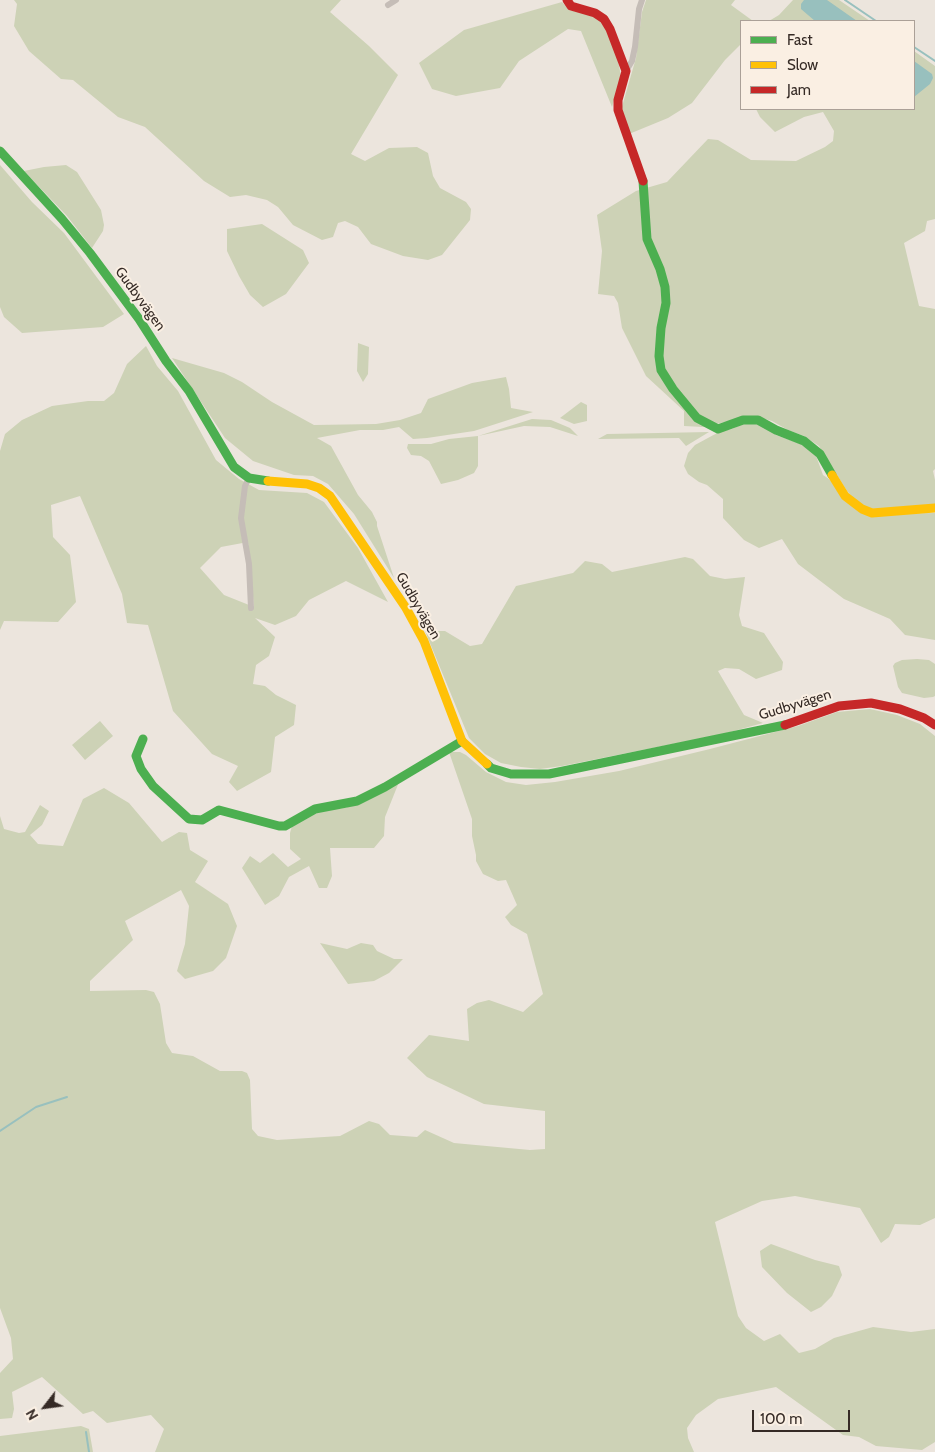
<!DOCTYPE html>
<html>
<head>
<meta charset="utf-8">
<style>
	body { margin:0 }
	#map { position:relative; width:935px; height:1452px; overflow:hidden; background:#ece5dd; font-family:Cabin,sans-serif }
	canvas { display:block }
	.legend { position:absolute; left:740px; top:20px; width:175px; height:90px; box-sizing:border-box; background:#faefe3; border:1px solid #aba097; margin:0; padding:6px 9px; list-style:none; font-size:15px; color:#352a25 }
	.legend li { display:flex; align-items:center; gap:10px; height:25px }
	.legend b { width:25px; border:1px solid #aba097 }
	.north { position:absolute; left:20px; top:1382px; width:50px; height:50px; -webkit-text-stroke:4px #faefe3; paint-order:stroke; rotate:240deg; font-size:14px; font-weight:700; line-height:20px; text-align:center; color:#352a25 }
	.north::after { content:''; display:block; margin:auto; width:18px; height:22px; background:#352a25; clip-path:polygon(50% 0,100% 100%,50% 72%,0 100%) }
	.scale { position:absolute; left:752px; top:1410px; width:98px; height:22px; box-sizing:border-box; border:2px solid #352a25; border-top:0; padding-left:6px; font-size:15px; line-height:18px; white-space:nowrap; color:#352a25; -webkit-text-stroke:4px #faefe3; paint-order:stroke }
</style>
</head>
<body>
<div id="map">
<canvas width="935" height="1452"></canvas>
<ul class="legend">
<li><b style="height:6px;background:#4caf50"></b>Fast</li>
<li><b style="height:6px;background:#ffc107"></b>Slow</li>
<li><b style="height:6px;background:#c62828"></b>Jam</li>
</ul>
<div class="north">N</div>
<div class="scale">100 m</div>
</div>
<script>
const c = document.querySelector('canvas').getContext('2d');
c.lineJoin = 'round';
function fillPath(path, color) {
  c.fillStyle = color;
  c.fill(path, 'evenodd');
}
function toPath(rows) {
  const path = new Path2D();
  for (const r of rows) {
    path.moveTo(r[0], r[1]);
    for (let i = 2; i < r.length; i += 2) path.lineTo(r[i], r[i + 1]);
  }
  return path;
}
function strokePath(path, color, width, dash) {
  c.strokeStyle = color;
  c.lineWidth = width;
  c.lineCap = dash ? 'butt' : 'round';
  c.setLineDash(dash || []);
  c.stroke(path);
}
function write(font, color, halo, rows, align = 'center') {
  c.font = font + ' Cabin,sans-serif';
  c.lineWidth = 4;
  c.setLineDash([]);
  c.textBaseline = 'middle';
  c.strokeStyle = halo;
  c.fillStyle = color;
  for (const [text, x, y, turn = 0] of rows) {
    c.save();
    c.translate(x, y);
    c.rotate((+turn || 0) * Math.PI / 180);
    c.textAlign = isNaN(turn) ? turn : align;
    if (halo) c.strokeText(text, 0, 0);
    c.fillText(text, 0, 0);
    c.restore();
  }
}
fillPath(toPath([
	[14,0,341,0,330,12,369,46,398,75,351,154,365,161,389,148,417,147,428,153,433,176,440,188,466,202,471,209,470,220,442,255,428,260,403,256,371,244,358,227,345,221,338,223,333,237,322,240,293,225,278,207,267,200,246,195,230,197,204,181,145,127,118,117,73,80,61,79,29,51,14,26,17,4],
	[646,0,735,0,731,5,753,21,741,21,741,44,725,60,692,103,668,118,629,134,621,110,636,58,642,12],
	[793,0,839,0,870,21,769,21,779,15],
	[562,2,569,10,592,15,601,19,608,32,618,61,621,76,612,107,581,31,568,29,519,61,500,88,456,96,432,89,419,63,464,30],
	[914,51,935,66,935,219,927,221,925,231,904,243,919,306,935,309,935,469,933,471,935,480,935,506,870,509,857,502,847,491,819,446,804,436,788,430,772,421,758,417,743,418,703,427,684,426,684,411,646,376,622,328,618,303,614,296,598,294,602,251,597,215,636,191,667,182,708,139,718,140,751,160,796,161,825,147,833,141,834,131,823,112,804,117,775,132,760,117,756,109,914,109],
	[0,165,32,202,64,233,124,314,103,327,22,333,4,317,0,307],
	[66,165,77,172,101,210,104,225,103,231,92,248,67,216,24,171,44,167],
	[262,224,303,250,309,263,286,294,263,307,250,295,239,276,227,251,227,229],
	[358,343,369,347,368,374,363,382,357,371],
	[146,346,157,366,178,391,216,460,239,479,259,490,307,493,324,502,358,548,388,602,346,581,309,600,296,616,275,625,255,618,275,637,269,656,256,665,253,684,265,686,276,695,296,705,294,725,275,737,271,772,237,791,229,782,238,766,212,754,173,711,148,625,127,623,122,594,80,496,51,505,53,537,70,555,76,602,58,622,4,621,0,630,0,451,5,434,22,420,52,406,88,401,104,401,114,393,127,364],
	[248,542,254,607,224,595,200,568,221,547],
	[172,358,224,373,242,382,272,402,314,425,376,424,400,420,421,413,428,399,472,383,506,377,509,389,511,408,533,412,474,431,427,438,413,439,399,427,383,430,360,430,317,438,331,446,358,495,372,512,377,522,377,526,394,578,354,514,328,484,313,476,294,475,253,461,225,438],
	[581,402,587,405,587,421,574,424,560,418],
	[532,419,551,420,570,428,578,436,550,427,524,426,478,436,478,466,474,473,458,480,441,484,429,461,421,456,411,455,407,448,408,444,431,444,449,439,478,436],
	[743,424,758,424,766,427,776,435,801,444,815,453,823,475,829,479,865,514,935,513,935,640,905,635,890,619,844,599,798,564,782,539,759,548,744,540,723,518,723,499,707,485,699,482,688,474,684,466,688,453,695,445,719,432,732,429],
	[709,432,686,446,679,438,598,439,607,434],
	[685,557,693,559,710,576,725,579,745,577,739,615,742,626,764,633,783,662,782,670,756,679,739,669,725,668,718,671,744,715,763,723,723,734,562,766,540,769,521,767,501,763,485,754,469,738,425,631,445,631,470,646,482,644,516,586,573,573,585,561,602,564,612,572],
	[917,659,929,660,935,664,935,696,933,697,924,698,902,693,898,687,893,666,895,663,902,660],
	[870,709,897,715,920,724,935,736,935,1218,920,1225,895,1224,889,1237,881,1243,860,1208,795,1196,762,1201,715,1222,738,1316,746,1328,764,1341,780,1334,799,1353,815,1349,834,1338,873,1327,911,1332,935,1329,935,1442,922,1450,876,1446,859,1437,843,1435,776,1387,718,1399,696,1415,687,1428,688,1438,694,1452,155,1452,164,1429,151,1415,107,1423,93,1411,83,1414,42,1377,12,1392,14,1409,12,1418,0,1419,0,1373,13,1359,11,1338,0,1308,0,816,4,829,19,833,25,832,40,805,49,811,42,825,30,835,38,844,63,846,83,799,104,788,129,803,162,842,179,832,187,833,190,850,208,861,195,882,228,904,237,926,226,958,213,971,185,979,177,971,185,944,189,906,181,890,125,921,133,940,90,981,90,991,146,990,154,992,160,1004,166,1043,172,1053,193,1056,220,1071,242,1071,247,1073,250,1080,252,1129,258,1136,277,1140,340,1136,369,1121,379,1124,390,1135,417,1137,425,1130,454,1143,530,1150,545,1149,545,1111,484,1104,427,1077,407,1058,429,1035,469,1041,467,1009,477,1003,489,1000,523,1012,543,994,527,934,511,925,505,917,517,905,506,880,498,881,483,874,476,861,476,855,472,836,472,819,449,752,460,752,466,755,486,772,506,782,526,785,555,782,619,771,710,749,798,726,837,712],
	[100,721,113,736,85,760,72,745],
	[399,782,385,817,384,836,374,848,330,848,332,876,327,888,319,888,309,866,289,877,279,896,265,905,242,868,250,856,260,863,273,853,288,867,301,859,290,849,290,833,292,826,314,811,345,808,366,801],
	[320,943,347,949,361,943,373,945,377,951,394,959,403,959,389,973,374,981,348,984],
	[771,1244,815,1260,839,1266,842,1275,832,1296,821,1307,811,1312,787,1293,762,1267,760,1251],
	[81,1426,89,1429,93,1452,0,1452,0,1436]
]), '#cdd2b6');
fillPath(toPath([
	[804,0,827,0,857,21,815,21,801,9,801,4],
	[914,61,932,74,933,78,930,84,914,97]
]), '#98c0be');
strokePath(toPath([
	[845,0,876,21],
	[914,47,935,61],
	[0,1131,36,1107,67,1097],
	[86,1432,89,1452]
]), '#98c0be', 2);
strokePath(toPath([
	[388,5,396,0],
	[626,71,632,61,635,47,639,9,642,0],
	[249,478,245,486,241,518,249,564,251,608]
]), '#c5bdb7', 6);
strokePath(toPath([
	[0,151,62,219,90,253,139,319,166,361,189,391,234,467,249,478,268,481],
	[643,181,647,239,660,269,665,287,666,303,661,328,659,356,661,370,673,389,697,418,718,429,743,420,758,420,776,430,804,441,820,454,832,475],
	[143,739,136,756,141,769,153,786,189,819,202,820,219,810,279,826,285,826,315,809,357,801,385,787,462,741],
	[487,764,491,768,511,774,549,774,785,725]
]), '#4caf50', 9);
strokePath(toPath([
	[832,475,845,496,862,509,872,513,935,508],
	[268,481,307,484,319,488,330,496,406,608,424,641,462,741,487,764]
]), '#ffc107', 9);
strokePath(toPath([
	[567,0,571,6,595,13,604,19,610,29,626,71,618,100,618,110,643,181],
	[785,725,839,706,871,703,900,709,924,718,935,725]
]), '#c62828', 9);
write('14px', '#352a25', '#faefe3', [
	["Gudbyvägen",140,299,54],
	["Gudbyvägen",418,606,60],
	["Gudbyvägen",795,705,-17]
]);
</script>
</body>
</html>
